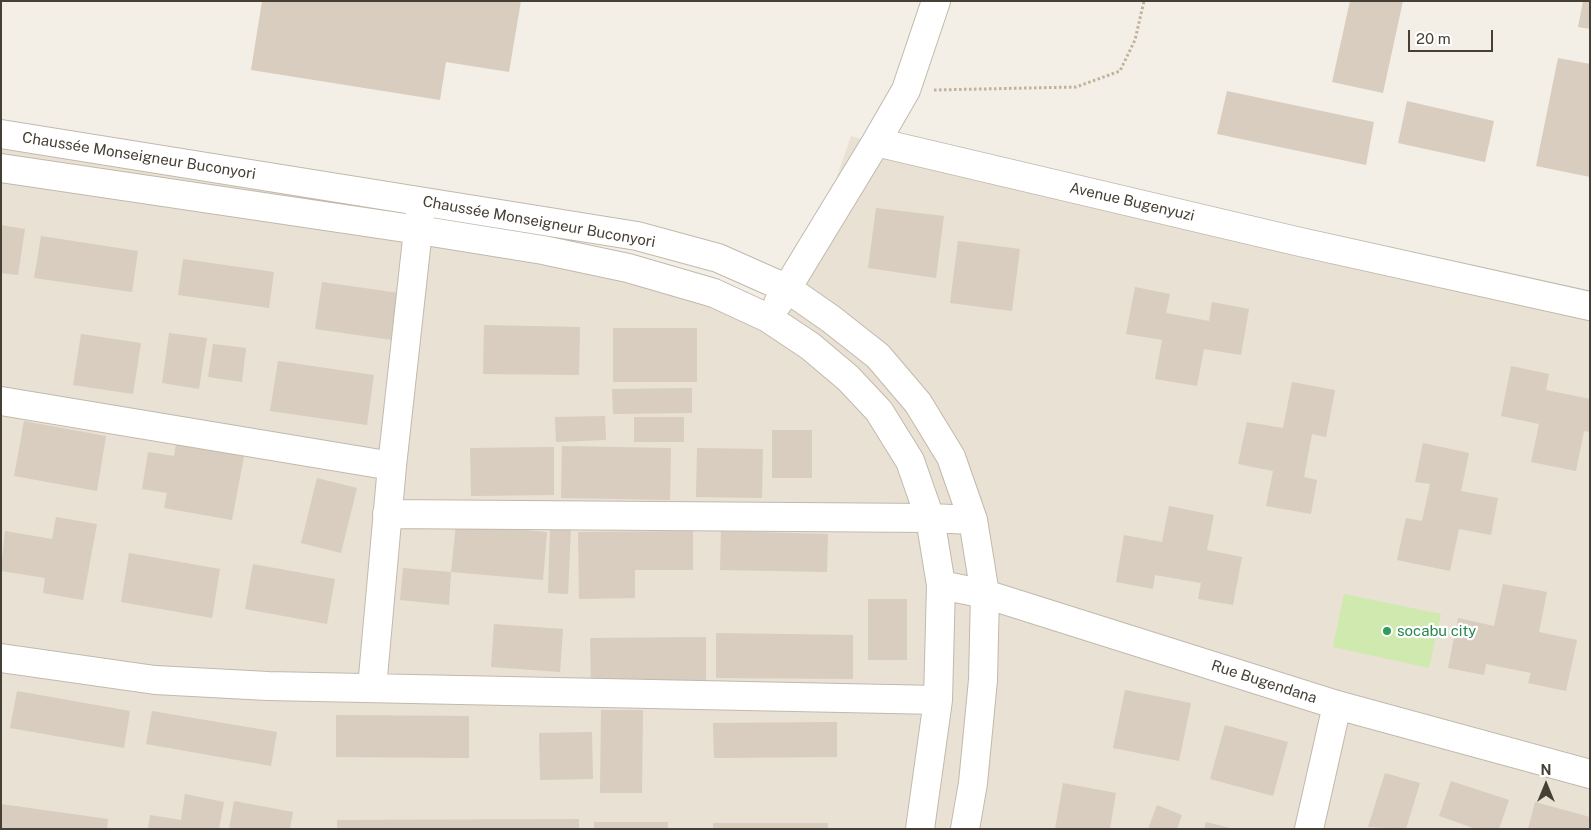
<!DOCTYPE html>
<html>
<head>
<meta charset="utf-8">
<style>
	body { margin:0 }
	#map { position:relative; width:1591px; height:830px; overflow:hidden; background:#f3efe6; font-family:"Public Sans",sans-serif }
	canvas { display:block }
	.frame { position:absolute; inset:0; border:2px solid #463f35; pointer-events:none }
	.north { position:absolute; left:1521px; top:760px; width:50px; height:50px; -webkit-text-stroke:4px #fff; paint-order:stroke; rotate:0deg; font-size:14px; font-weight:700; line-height:20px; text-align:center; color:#463f35 }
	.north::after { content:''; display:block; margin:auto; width:18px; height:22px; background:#463f35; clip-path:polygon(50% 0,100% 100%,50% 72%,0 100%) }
	.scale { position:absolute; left:1408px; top:30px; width:85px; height:22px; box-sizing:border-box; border:2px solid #463f35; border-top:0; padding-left:6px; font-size:15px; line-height:18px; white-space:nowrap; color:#463f35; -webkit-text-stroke:4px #fff; paint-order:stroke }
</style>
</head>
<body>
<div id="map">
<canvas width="1591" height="830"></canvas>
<div class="frame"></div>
<div class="north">N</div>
<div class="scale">20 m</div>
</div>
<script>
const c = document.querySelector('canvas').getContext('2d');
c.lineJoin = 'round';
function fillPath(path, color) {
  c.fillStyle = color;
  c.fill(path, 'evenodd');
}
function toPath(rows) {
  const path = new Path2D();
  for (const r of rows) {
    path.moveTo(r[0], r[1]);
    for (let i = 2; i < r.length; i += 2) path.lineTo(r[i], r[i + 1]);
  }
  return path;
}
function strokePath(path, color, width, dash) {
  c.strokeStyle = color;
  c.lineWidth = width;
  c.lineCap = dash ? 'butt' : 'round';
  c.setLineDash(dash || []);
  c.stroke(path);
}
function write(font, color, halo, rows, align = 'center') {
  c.font = font + ' "Public Sans",sans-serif';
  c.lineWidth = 4.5;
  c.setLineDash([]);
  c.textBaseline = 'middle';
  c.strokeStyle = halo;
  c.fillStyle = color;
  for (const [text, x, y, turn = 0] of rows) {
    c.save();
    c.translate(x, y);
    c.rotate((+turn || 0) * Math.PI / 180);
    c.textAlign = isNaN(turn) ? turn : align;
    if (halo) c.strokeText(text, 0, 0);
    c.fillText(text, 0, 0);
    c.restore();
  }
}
fillPath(toPath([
	[851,136,1074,203,1590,296,1590,829,1,829,1,144,499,225,765,301,823,217]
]), '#e8e1d4');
fillPath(toPath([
	[1344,594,1441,614,1429,668,1333,647]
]), '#d0e9ae');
fillPath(toPath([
	[262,1,521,1,509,72,446,62,440,100,251,70],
	[1350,1,1403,1,1383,93,1332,82],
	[1583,1,1590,1,1590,29,1578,27],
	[1558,58,1590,64,1590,177,1536,166],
	[1227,91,1374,122,1366,165,1217,134],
	[1407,101,1494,121,1485,162,1398,143],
	[876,208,944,216,936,278,868,268],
	[1,225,25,229,18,275,1,273],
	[41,236,138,251,132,292,34,278],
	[958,241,1020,249,1012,311,950,303],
	[183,259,274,272,269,308,178,295],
	[322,282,399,293,392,340,315,329],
	[1135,287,1170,294,1166,313,1209,321,1212,302,1249,309,1241,355,1204,349,1197,386,1155,379,1162,340,1126,334],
	[484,325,580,327,579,375,483,374],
	[613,328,697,328,697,382,613,382],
	[169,333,207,338,199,389,162,383],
	[81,334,141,343,133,394,73,385],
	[213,344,246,348,242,382,208,377],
	[278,361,374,375,367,425,270,411],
	[1511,366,1549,374,1546,390,1590,399,1590,432,1584,431,1576,471,1531,462,1539,424,1501,416],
	[1292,382,1335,390,1326,437,1312,434,1304,477,1317,480,1311,514,1266,506,1273,471,1238,464,1247,422,1283,428],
	[692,388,692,413,613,414,612,389],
	[605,416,606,440,556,442,555,417],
	[634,417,684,417,684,442,634,442],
	[24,421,106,436,97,491,14,476],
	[772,430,812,430,812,478,772,478],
	[1423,443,1469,453,1461,491,1498,498,1491,535,1459,529,1450,571,1397,560,1406,518,1422,521,1430,484,1415,482],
	[176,444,244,456,232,520,164,508,167,493,142,489,148,452,174,456],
	[562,446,671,448,670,500,561,498],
	[554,447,554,495,471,496,470,448],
	[697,448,763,449,762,498,696,497],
	[317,478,357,488,341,553,301,543],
	[1169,506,1214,515,1207,550,1242,557,1233,605,1198,599,1201,583,1155,575,1153,589,1116,582,1124,535,1162,542],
	[56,517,97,524,83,600,43,593,45,578,1,571,5,531,52,539],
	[456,524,547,532,543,580,451,572],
	[550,527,571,528,568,594,548,593],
	[693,531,693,570,635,570,635,598,579,599,578,532],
	[721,531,828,534,827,572,720,570],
	[129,553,220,569,212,618,121,602],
	[253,564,335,579,327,624,245,609],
	[403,568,451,572,449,605,400,600],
	[1503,584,1547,592,1539,632,1577,640,1566,691,1528,683,1531,673,1486,664,1484,675,1448,668,1458,618,1494,626],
	[868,599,907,599,907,660,868,660],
	[494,624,563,629,560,672,491,667],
	[716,633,853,635,853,679,716,678],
	[706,637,706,681,591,682,590,638],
	[1125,690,1191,703,1179,761,1113,748],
	[17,691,130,711,124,748,10,728],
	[601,710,643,710,642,793,600,793],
	[152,711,277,732,271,766,146,744],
	[336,715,469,716,469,758,336,757],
	[837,722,837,757,714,758,713,723],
	[1225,725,1288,742,1273,796,1210,779],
	[592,732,593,779,540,780,539,733],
	[1385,773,1420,783,1406,829,1368,827],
	[1451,781,1509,800,1499,829,1476,829,1439,816],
	[1063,783,1116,793,1110,829,1055,829],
	[185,794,224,802,219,829,148,829,150,815,181,820],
	[234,801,293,812,290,829,229,829],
	[1535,802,1590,817,1590,829,1528,829],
	[1,804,108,819,107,829,1,829],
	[1157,805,1182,815,1177,829,1148,829],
	[579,819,579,829,337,829,337,820],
	[594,822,668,822,668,829,594,829],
	[1206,822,1230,828,1230,829,1204,829],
	[713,823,828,823,828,829,713,829]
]), '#d8cdbe');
const minor = toPath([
	[1,134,637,236,718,258,788,289,831,319,878,356,918,403,951,457,973,520,985,594,983,680,973,783,965,829],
	[876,142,906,90,936,1],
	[1,168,419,230,543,250,628,268,714,293,768,318,810,346,848,378,879,411,910,461,930,518,941,585,938,700,920,829],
	[778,303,876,142,1296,241,1590,306],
	[1,401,392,466],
	[387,514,930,518,973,520],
	[941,585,985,594,1337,705,1590,774],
	[1,658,155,680,268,686,938,700],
	[372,688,392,466,420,212],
	[1309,829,1337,705]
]);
strokePath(minor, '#c2b9ac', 30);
strokePath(toPath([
	[934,90,1076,87,1120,71,1135,40,1144,1]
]), '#c1b299', 3, [2.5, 2.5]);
strokePath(minor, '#fff', 28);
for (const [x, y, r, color] of [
	[1387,631,5,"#2e9e5b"]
]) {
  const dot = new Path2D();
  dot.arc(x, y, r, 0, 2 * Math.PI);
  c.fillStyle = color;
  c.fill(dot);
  strokePath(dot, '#fff', 2);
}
write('15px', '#463f35', '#fff', [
	["Chaussée Monseigneur Buconyori",139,156,9],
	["Avenue Bugenyuzi",1132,202,13],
	["Chaussée Monseigneur Buconyori",539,222,10],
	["Rue Bugendana",1264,682,18]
]);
write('15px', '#27864d', '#fff', [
	["socabu city",1397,631]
], 'left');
</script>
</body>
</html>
